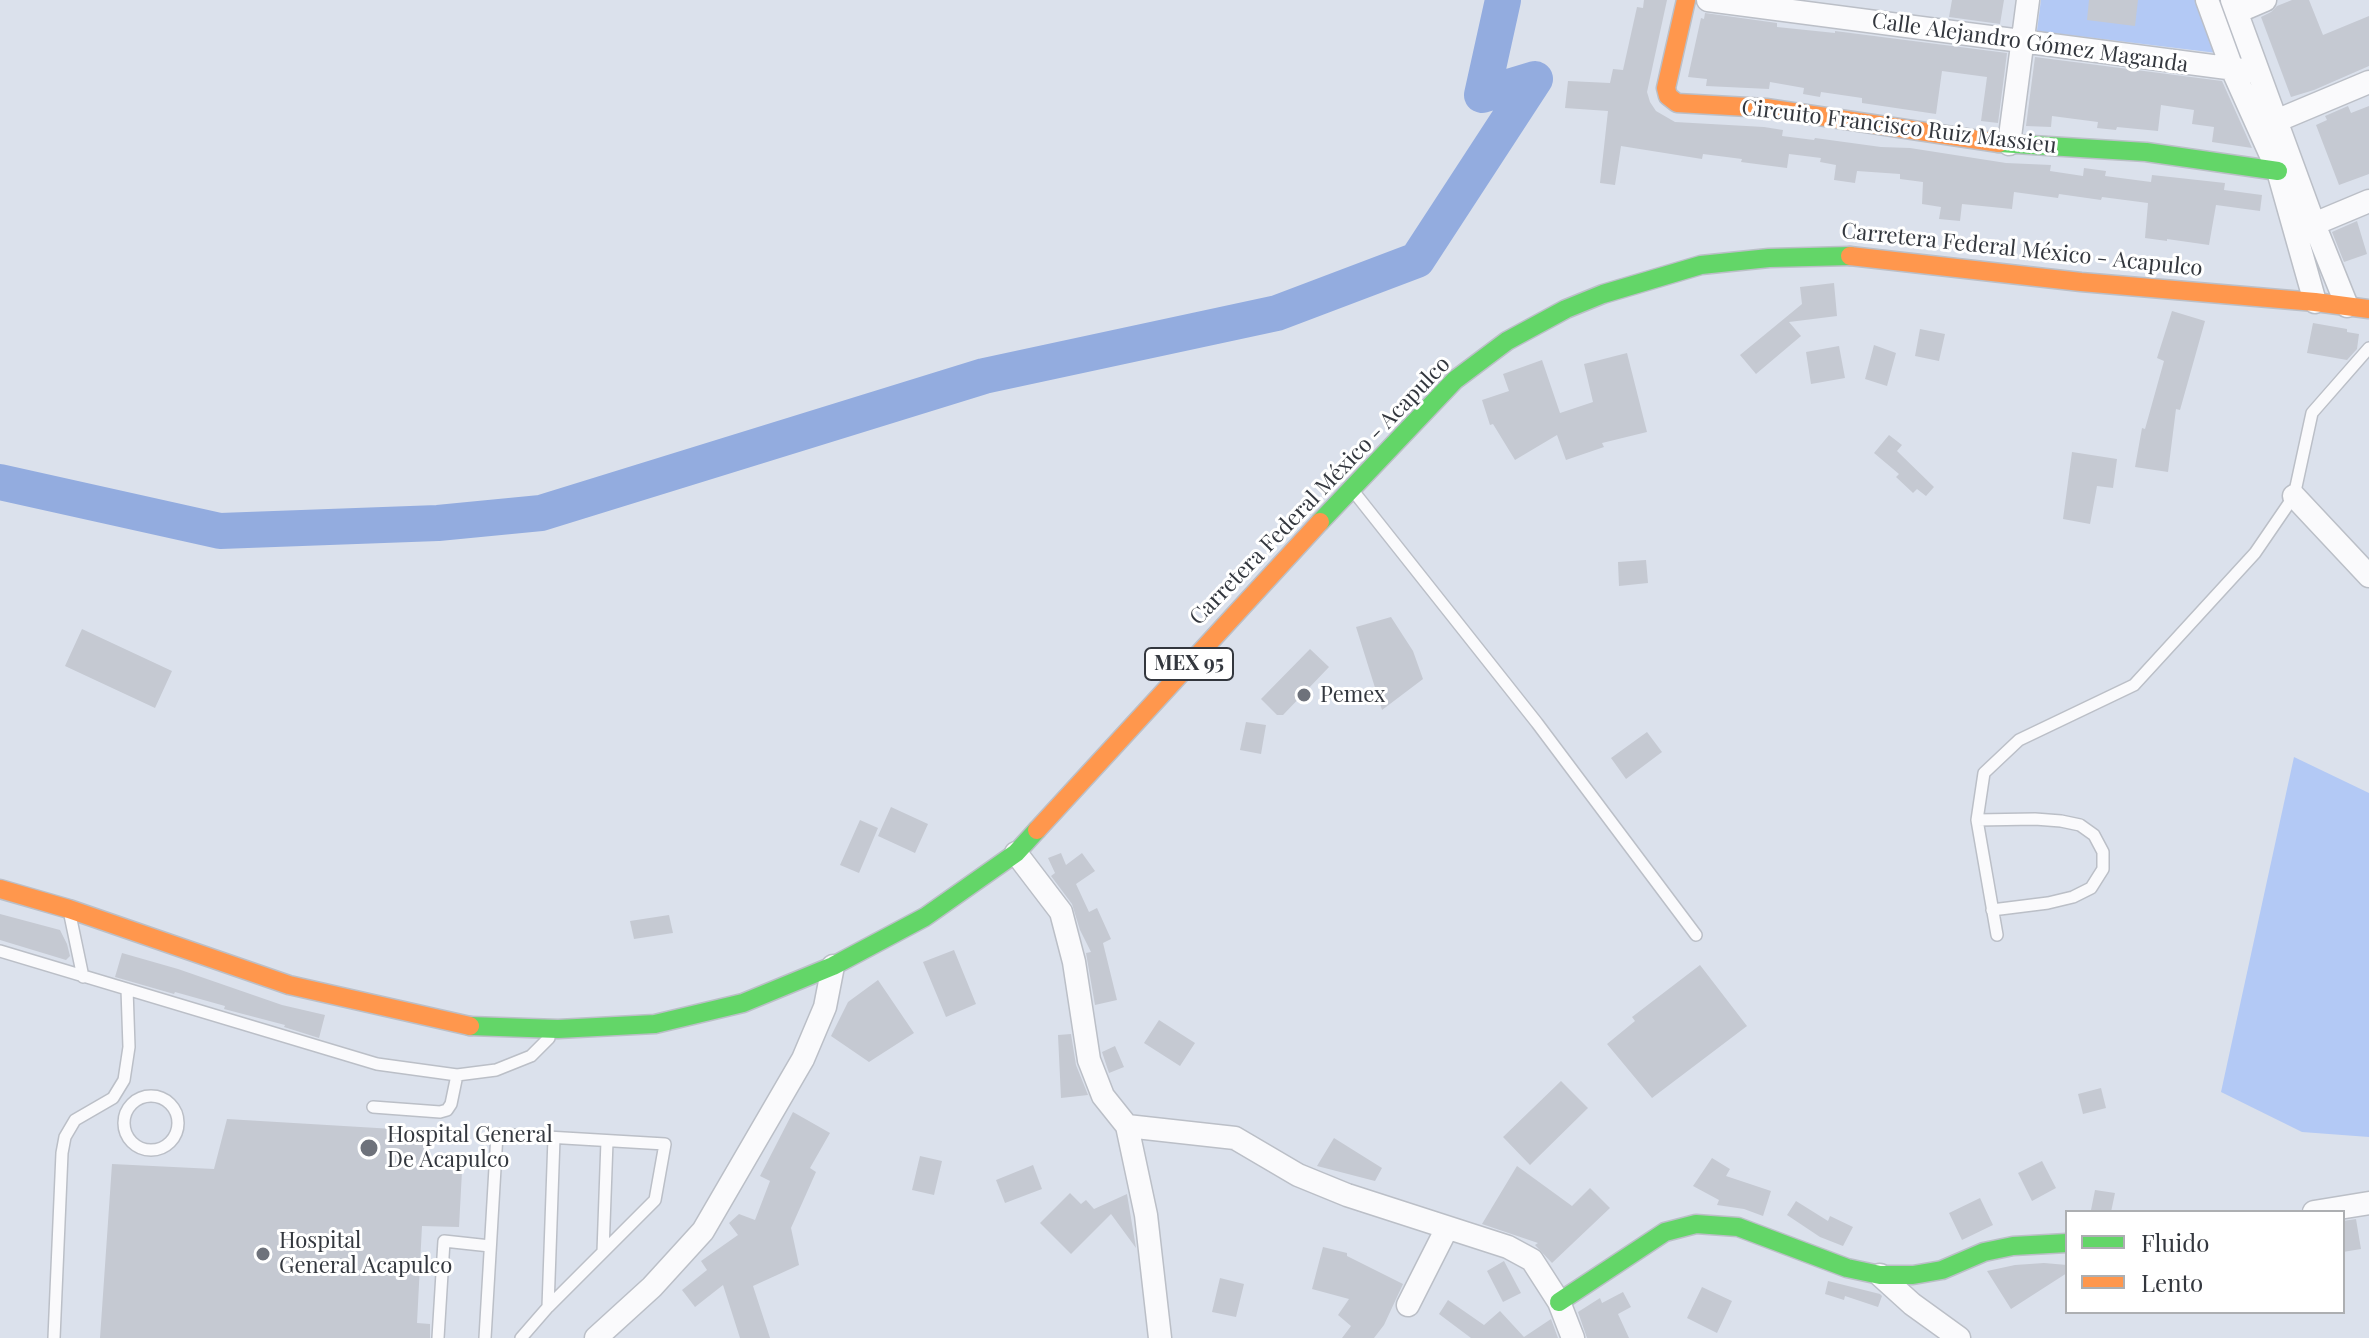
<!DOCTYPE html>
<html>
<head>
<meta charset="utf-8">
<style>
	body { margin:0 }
	#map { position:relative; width:2369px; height:1338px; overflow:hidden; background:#dbe1ec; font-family:"Playfair Display",serif }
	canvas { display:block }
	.legend { position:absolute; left:2065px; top:1210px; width:280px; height:104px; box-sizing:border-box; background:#fff; border:2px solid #adafb2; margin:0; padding:10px 14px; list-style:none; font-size:24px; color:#33373e }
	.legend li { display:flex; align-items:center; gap:16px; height:40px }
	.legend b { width:40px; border:2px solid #adafb2 }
</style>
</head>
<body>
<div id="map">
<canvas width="2369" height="1338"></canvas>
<ul class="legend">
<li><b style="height:10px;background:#63d668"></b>Fluido</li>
<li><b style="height:10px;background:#ff974d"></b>Lento</li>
</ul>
</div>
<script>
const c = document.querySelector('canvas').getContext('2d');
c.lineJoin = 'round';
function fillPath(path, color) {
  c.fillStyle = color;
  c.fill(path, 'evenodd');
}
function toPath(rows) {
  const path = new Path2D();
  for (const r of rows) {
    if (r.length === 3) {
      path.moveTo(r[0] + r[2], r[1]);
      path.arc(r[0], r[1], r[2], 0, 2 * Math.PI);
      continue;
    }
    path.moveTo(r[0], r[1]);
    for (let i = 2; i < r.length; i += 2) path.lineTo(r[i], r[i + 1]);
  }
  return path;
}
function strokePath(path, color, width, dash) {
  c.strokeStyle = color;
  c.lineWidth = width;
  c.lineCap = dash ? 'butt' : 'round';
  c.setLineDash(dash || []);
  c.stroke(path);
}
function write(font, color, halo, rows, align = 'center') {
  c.font = font + ' "Playfair Display",serif';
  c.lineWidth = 6;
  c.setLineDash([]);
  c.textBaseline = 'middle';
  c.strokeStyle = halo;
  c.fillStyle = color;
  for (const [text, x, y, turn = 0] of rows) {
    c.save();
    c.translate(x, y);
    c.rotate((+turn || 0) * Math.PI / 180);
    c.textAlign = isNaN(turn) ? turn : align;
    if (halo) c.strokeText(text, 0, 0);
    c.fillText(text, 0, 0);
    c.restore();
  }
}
fillPath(toPath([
	[2041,0,2199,0,2217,53,2037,31],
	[2294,757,2369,793,2369,1137,2302,1132,2221,1092]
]), '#b3c9f5');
strokePath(toPath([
	[0,482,220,531,438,523,541,513,984,376,1277,313,1417,260,1535,79,1482,95,1503,0]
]), '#93acdf', 36);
fillPath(toPath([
	[1644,0,1667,0,1647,92,1650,102,1656,111,1675,122,1764,127,1783,130,1782,136,1814,140,1815,138,1881,147,1910,148,2006,163,2051,165,2050,171,2083,176,2084,168,2106,171,2105,176,2151,182,2152,175,2225,183,2224,190,2262,195,2260,211,2216,205,2209,245,2167,239,2167,241,2145,238,2148,203,2102,197,2101,200,2059,194,2058,198,2014,192,2012,209,1962,204,1960,221,1939,219,1941,207,1922,204,1923,182,1900,179,1900,174,1857,171,1855,183,1834,180,1836,165,1820,162,1821,158,1789,154,1787,168,1741,162,1742,159,1703,154,1702,159,1621,146,1615,185,1600,183,1608,111,1565,108,1568,81,1610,83,1613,69,1623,70,1637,7,1643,8],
	[1952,0,2004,0,2000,24,1949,17],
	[2089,0,2138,0,2135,26,2087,20],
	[2292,0,2309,0,2323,35,2369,16,2369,66,2314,90,2291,97,2261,17,2271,12,2277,6],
	[1705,13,1777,23,1777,27,1835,33,1835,31,2007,53,1998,123,1981,121,1987,77,1942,71,1936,114,1862,103,1862,98,1821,92,1820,97,1803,94,1804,88,1770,82,1769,89,1706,86,1707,79,1688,77,1701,18,1704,19],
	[2035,57,2222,81,2252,148,2212,142,2214,127,2192,124,2194,110,2161,105,2158,131,2117,127,2116,130,2097,128,2098,122,2052,116,2051,127,2026,126],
	[2348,106,2351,113,2369,106,2369,174,2339,185,2316,125,2327,120,2325,116],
	[2357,221,2367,254,2344,262,2332,232],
	[1834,283,1837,316,1789,322,1801,336,1756,374,1740,355,1802,304,1800,287],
	[2172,311,2205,321,2180,410,2176,409,2168,472,2135,467,2142,428,2145,429,2164,361,2157,358],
	[2313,323,2347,329,2347,332,2359,334,2357,349,2347,360,2307,353],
	[1920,329,1945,334,1939,361,1915,356],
	[1874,345,1896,353,1887,386,1865,379],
	[1839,346,1845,378,1811,384,1806,352],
	[1627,353,1647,432,1602,443,1604,447,1566,460,1557,435,1515,460,1493,424,1490,425,1482,400,1509,391,1503,374,1542,360,1560,413,1593,402,1584,364],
	[1889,435,1902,445,1897,451,1934,487,1926,496,1917,489,1913,493,1896,477,1899,474,1874,453],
	[2072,452,2117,459,2113,488,2097,486,2090,524,2063,519],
	[1646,560,1648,583,1619,586,1618,562],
	[1391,617,1413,651,1423,679,1382,710,1356,627],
	[82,629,172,671,155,708,65,666],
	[1310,649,1329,667,1283,715,1277,715,1261,699],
	[1246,722,1266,725,1261,754,1240,750],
	[1647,732,1662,752,1626,779,1611,758],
	[891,807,928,824,915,853,878,836],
	[860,820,878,828,859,873,840,865],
	[1061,853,1066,865,1082,853,1095,871,1076,884,1089,912,1097,908,1111,939,1103,943,1117,1000,1095,1005,1086,953,1091,952,1080,930,1072,904,1051,876,1055,873,1048,858],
	[0,914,60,930,67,944,70,956,66,960,0,940],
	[669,915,673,933,634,939,630,921],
	[954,950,976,1004,946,1017,923,962],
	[122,953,178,969,282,1005,325,1015,319,1038,284,1027,285,1025,224,1009,225,1006,175,992,174,994,115,977],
	[1700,965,1747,1026,1652,1098,1607,1044,1635,1021,1632,1017],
	[878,980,914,1033,869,1062,831,1036,848,1002],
	[1159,1020,1195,1043,1180,1066,1144,1043],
	[1071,1034,1076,1065,1088,1095,1061,1098,1058,1035],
	[1115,1046,1124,1067,1109,1073,1102,1052],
	[1561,1081,1588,1108,1530,1165,1503,1137],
	[2101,1088,2106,1108,2083,1114,2078,1094],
	[793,1112,830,1133,810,1168,816,1172,791,1228,799,1265,753,1286,770,1338,740,1338,723,1285,695,1307,682,1290,707,1270,701,1261,738,1235,729,1223,739,1214,755,1220,770,1181,760,1176],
	[227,1119,427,1131,425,1168,462,1171,459,1227,422,1226,417,1323,430,1324,430,1338,100,1338,112,1164,214,1169],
	[1334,1138,1382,1168,1375,1181,1317,1166],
	[920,1156,942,1161,934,1195,912,1190],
	[1712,1158,1730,1169,1726,1176,1771,1191,1763,1216,1744,1209,1717,1205,1719,1200,1693,1186],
	[2042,1161,2056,1188,2032,1201,2018,1173],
	[1033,1165,1042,1189,1005,1203,996,1180],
	[1517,1166,1572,1206,1590,1188,1610,1208,1552,1263,1535,1245,1538,1243,1482,1224],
	[2095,1190,2115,1193,2111,1212,2091,1210],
	[1070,1193,1081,1204,1086,1200,1094,1209,1127,1194,1136,1248,1111,1214,1071,1254,1040,1223],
	[1980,1198,1993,1225,1962,1240,1949,1213],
	[1796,1201,1828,1221,1830,1216,1853,1227,1843,1246,1820,1237,1787,1215],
	[2356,1219,2361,1249,2343,1252,2343,1221],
	[1323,1247,1347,1253,1347,1256,1403,1284,1384,1325,1374,1338,1342,1338,1351,1326,1338,1315,1349,1299,1312,1289],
	[1504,1261,1521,1293,1503,1302,1487,1271],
	[2044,1263,2067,1265,2067,1273,2011,1309,1987,1271,2015,1265],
	[1220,1278,1244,1284,1236,1317,1212,1312],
	[1828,1281,1880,1294,1882,1296,1878,1307,1845,1296,1844,1300,1825,1294],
	[1702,1287,1732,1301,1717,1333,1687,1318],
	[1623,1292,1631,1307,1618,1314,1629,1338,1587,1338,1578,1312,1600,1298,1602,1303],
	[1448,1300,1484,1325,1500,1311,1524,1337,1551,1319,1558,1338,1471,1338,1439,1314]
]), '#c5c9d2');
const lane = toPath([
	[1354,492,1537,723,1696,935],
	[1977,820,2035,819,2061,821,2080,825,2094,835,2103,852,2103,869,2091,888,2073,897,2048,903,1992,910],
	[70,915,83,977],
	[1997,935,1977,820,1984,773,2019,740,2134,685,2255,553,2294,496,2312,413,2369,348],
	[0,951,377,1064,457,1075,496,1070,531,1056,549,1038],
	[151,1123,27],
	[373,1107,440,1112,447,1110,451,1104,457,1075],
	[603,1252,607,1141],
	[548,1307,554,1138],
	[54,1338,62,1153,65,1137,75,1120,113,1098,124,1080,129,1047,127,989],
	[438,1338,444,1241,490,1246],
	[485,1338,497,1134,665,1144,655,1200,548,1307,521,1338]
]);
const street = toPath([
	[1708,0,2258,72],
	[2207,0,2233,71,2278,171,2315,302],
	[2232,0,2314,224,2347,306],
	[2237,12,2265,0],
	[2276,121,2369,82],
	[2009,144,2028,0],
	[2314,224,2369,201],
	[2294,496,2369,576],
	[1016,853,1061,912,1074,962,1089,1060,1103,1096,1127,1126,1146,1215,1160,1338],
	[1127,1126,1235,1138,1298,1175,1347,1195,1508,1247,1532,1260,1559,1302,1573,1338],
	[2314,1212,2369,1203],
	[1880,1275,1912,1304,1959,1338],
	[1408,1305,1447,1228],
	[596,1338,652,1287,703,1231,803,1059,825,1007,833,966]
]);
const fast = toPath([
	[1999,143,2146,152,2278,171],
	[1320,522,1455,380,1507,341,1566,309,1603,294,1701,265,1769,258,1850,256],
	[470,1026,558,1029,655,1024,743,1003,833,966,925,917,1016,853,1037,830],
	[1559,1302,1665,1232,1696,1224,1738,1227,1847,1268,1880,1275,1913,1275,1942,1270,1984,1252,2013,1246,2067,1243]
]);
const slow = toPath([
	[1686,0,1666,88,1668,96,1677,103,1766,108,1999,143],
	[1850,256,2081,282,2315,302,2369,309],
	[1037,830,1320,522],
	[0,889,69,909,289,985,470,1026]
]);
strokePath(lane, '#bbbfc7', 14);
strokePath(street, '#bbbfc7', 25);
strokePath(fast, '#bbbfc7', 21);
strokePath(slow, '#bbbfc7', 21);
strokePath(lane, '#fafafc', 11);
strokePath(street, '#fafafc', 22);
strokePath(fast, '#63d668', 18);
strokePath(slow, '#ff974d', 18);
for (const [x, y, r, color] of [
	[1304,695,8,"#6e727b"],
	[369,1148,10,"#6e727b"],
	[263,1254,8,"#6e727b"]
]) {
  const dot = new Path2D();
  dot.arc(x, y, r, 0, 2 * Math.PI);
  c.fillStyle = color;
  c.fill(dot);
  strokePath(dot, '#fff', 3);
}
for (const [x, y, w] of [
	[1189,664,88]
]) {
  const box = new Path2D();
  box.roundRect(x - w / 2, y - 16, w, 32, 6);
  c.fillStyle = '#fff';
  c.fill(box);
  strokePath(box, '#33373e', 2);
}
write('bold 20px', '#33373e', null, [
	["MEX 95",1189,664]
]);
write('22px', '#33373e', '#fff', [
	["Calle Alejandro Gómez Maganda",2030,43,8],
	["Circuito Francisco Ruiz Massieu",1899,127,7],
	["Carretera Federal México - Acapulco",2022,250,6],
	["Carretera Federal México - Acapulco",1320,491,-46]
]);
write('22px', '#33373e', '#fff', [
	["Pemex",1320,695],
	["Hospital General",387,1135],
	["De Acapulco",387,1160],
	["Hospital",279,1241],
	["General Acapulco",279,1266]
], 'left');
</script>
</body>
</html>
